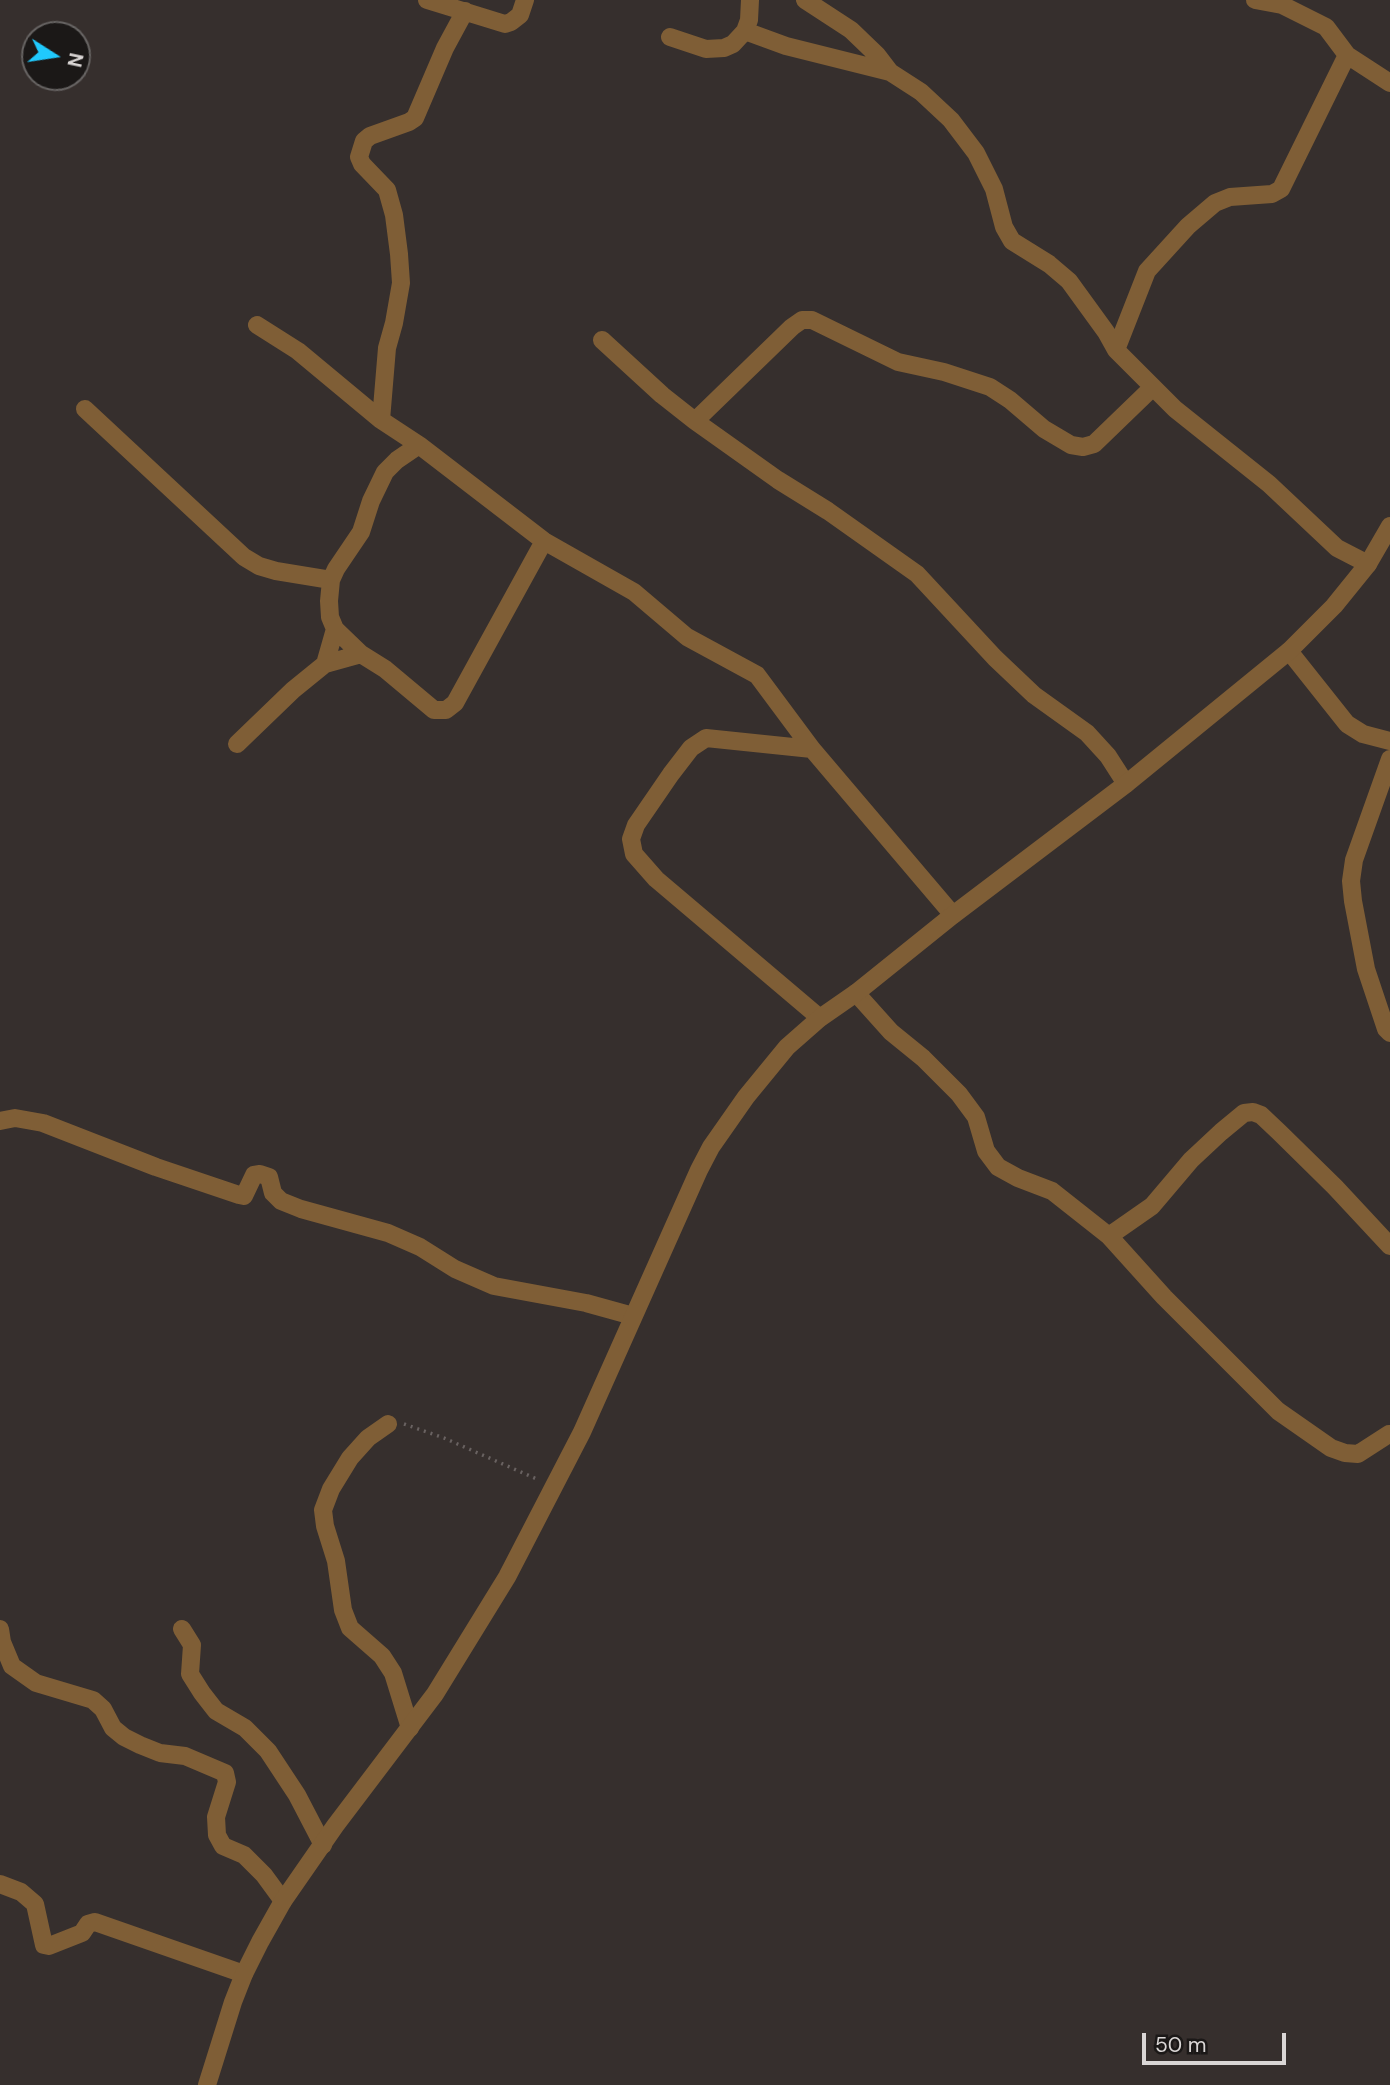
<!DOCTYPE html>
<html>
<head>
<meta charset="utf-8">
<style>
	body { margin:0 }
	#map { position:relative; width:1390px; height:2085px; overflow:hidden; background:#362f2d; font-family:"DM Sans",sans-serif }
	canvas { display:block }
	.north { position:absolute; left:21px; top:21px; width:70px; height:70px; box-sizing:border-box; background:#1b1817; border:2px solid #676463; border-radius:50%; rotate:102deg; font-size:19px; font-weight:700; line-height:28px; text-align:center; color:#dad6d5 }
	.north::after { content:''; display:block; margin:auto; width:24px; height:32px; background:#20c9fd; clip-path:polygon(50% 0,100% 100%,50% 72%,0 100%) }
	.scale { position:absolute; left:1142px; top:2033px; width:144px; height:32px; box-sizing:border-box; border:4px solid #dad6d5; border-top:0; padding-left:9px; font-size:21px; line-height:24px; white-space:nowrap; color:#dad6d5; -webkit-text-stroke:5px #1b1817; paint-order:stroke }
</style>
</head>
<body>
<div id="map">
<canvas width="1390" height="2085"></canvas>
<div class="north">N</div>
<div class="scale">50 m</div>
</div>
<script>
const c = document.querySelector('canvas').getContext('2d');
c.lineJoin = 'round';
function toPath(rows) {
  const path = new Path2D();
  for (const r of rows) {
    path.moveTo(r[0], r[1]);
    for (let i = 2; i < r.length; i += 2) path.lineTo(r[i], r[i + 1]);
  }
  return path;
}
function strokePath(path, color, width, dash) {
  c.strokeStyle = color;
  c.lineWidth = width;
  c.lineCap = dash ? 'butt' : 'round';
  c.setLineDash(dash || []);
  c.stroke(path);
}
strokePath(toPath([
	[404,1424,444,1438,539,1480]
]), '#696261', 3.5, [2, 5]);
strokePath(toPath([
	[427,0,505,24,511,22,520,15,525,0],
	[805,0,851,30,877,55,890,72],
	[1255,0,1282,5,1326,27,1347,55,1390,83],
	[745,31,786,46,890,72,921,92,951,120,976,153,994,189,1004,227,1012,241,1049,264,1069,281,1106,332,1116,350,1175,409,1269,484,1337,548,1368,564],
	[670,37,706,49,724,48,733,44,745,31,749,20,750,0],
	[257,325,298,351,381,420,419,445,544,541,634,592,687,637,757,675,812,749,953,915],
	[602,340,662,395,695,421,778,480,828,511,917,574,995,658,1034,695,1087,733,1108,756,1126,784],
	[1116,350,1147,271,1188,226,1215,203,1230,197,1272,194,1281,189,1347,55],
	[85,409,244,557,259,566,276,571,331,580],
	[381,420,387,348,394,323,401,283,399,254,394,215,387,190,362,164,359,157,364,141,370,136,409,122,415,118,445,48,465,11],
	[695,421,792,327,802,320,812,320,898,362,944,372,990,387,1010,400,1044,429,1071,445,1083,447,1094,444,1153,387],
	[419,445,397,460,385,472,371,501,361,532,336,569,331,580,329,601,330,617,335,629,361,654,385,669,434,710,446,710,455,703,544,541],
	[1289,651,1347,724,1363,734,1390,741],
	[325,664,335,629],
	[237,744,293,690,325,664,361,654],
	[812,749,706,738,691,748,671,774,636,825,631,839,634,854,656,879,820,1018],
	[1390,759,1354,860,1351,881,1353,901,1366,969,1386,1029,1390,1033],
	[856,993,891,1032,923,1058,959,1094,976,1117,986,1151,998,1167,1018,1178,1052,1191,1109,1236,1164,1297,1278,1411,1331,1448,1345,1453,1358,1454,1389,1434],
	[0,1121,15,1118,43,1123,156,1167,239,1195,244,1196,254,1175,260,1174,269,1177,273,1193,281,1201,301,1209,388,1233,420,1247,455,1269,494,1286,586,1303,633,1316],
	[1109,1236,1152,1206,1191,1160,1221,1132,1244,1113,1253,1112,1261,1115,1279,1132,1335,1187,1390,1246],
	[388,1424,368,1438,350,1458,331,1489,323,1510,325,1526,336,1561,343,1610,350,1628,382,1656,393,1673,410,1728],
	[0,1629,2,1642,12,1666,36,1683,93,1700,103,1709,113,1728,124,1737,140,1745,160,1753,185,1756,225,1773,227,1782,216,1817,217,1835,223,1846,244,1855,264,1875,283,1901],
	[182,1629,192,1645,190,1674,202,1693,216,1711,245,1728,268,1751,297,1795,323,1845],
	[0,1884,21,1892,35,1904,44,1945,49,1946,82,1933,88,1924,95,1922,244,1974]
]), '#7f5e36', 18);
strokePath(toPath([
	[207,2085,233,2002,244,1974,260,1942,283,1901,335,1826,435,1694,507,1577,582,1432,699,1170,711,1147,746,1097,787,1047,820,1018,856,993,953,915,1126,784,1289,651,1334,606,1368,564,1390,526]
]), '#7f5e36', 18);
</script>
</body>
</html>
